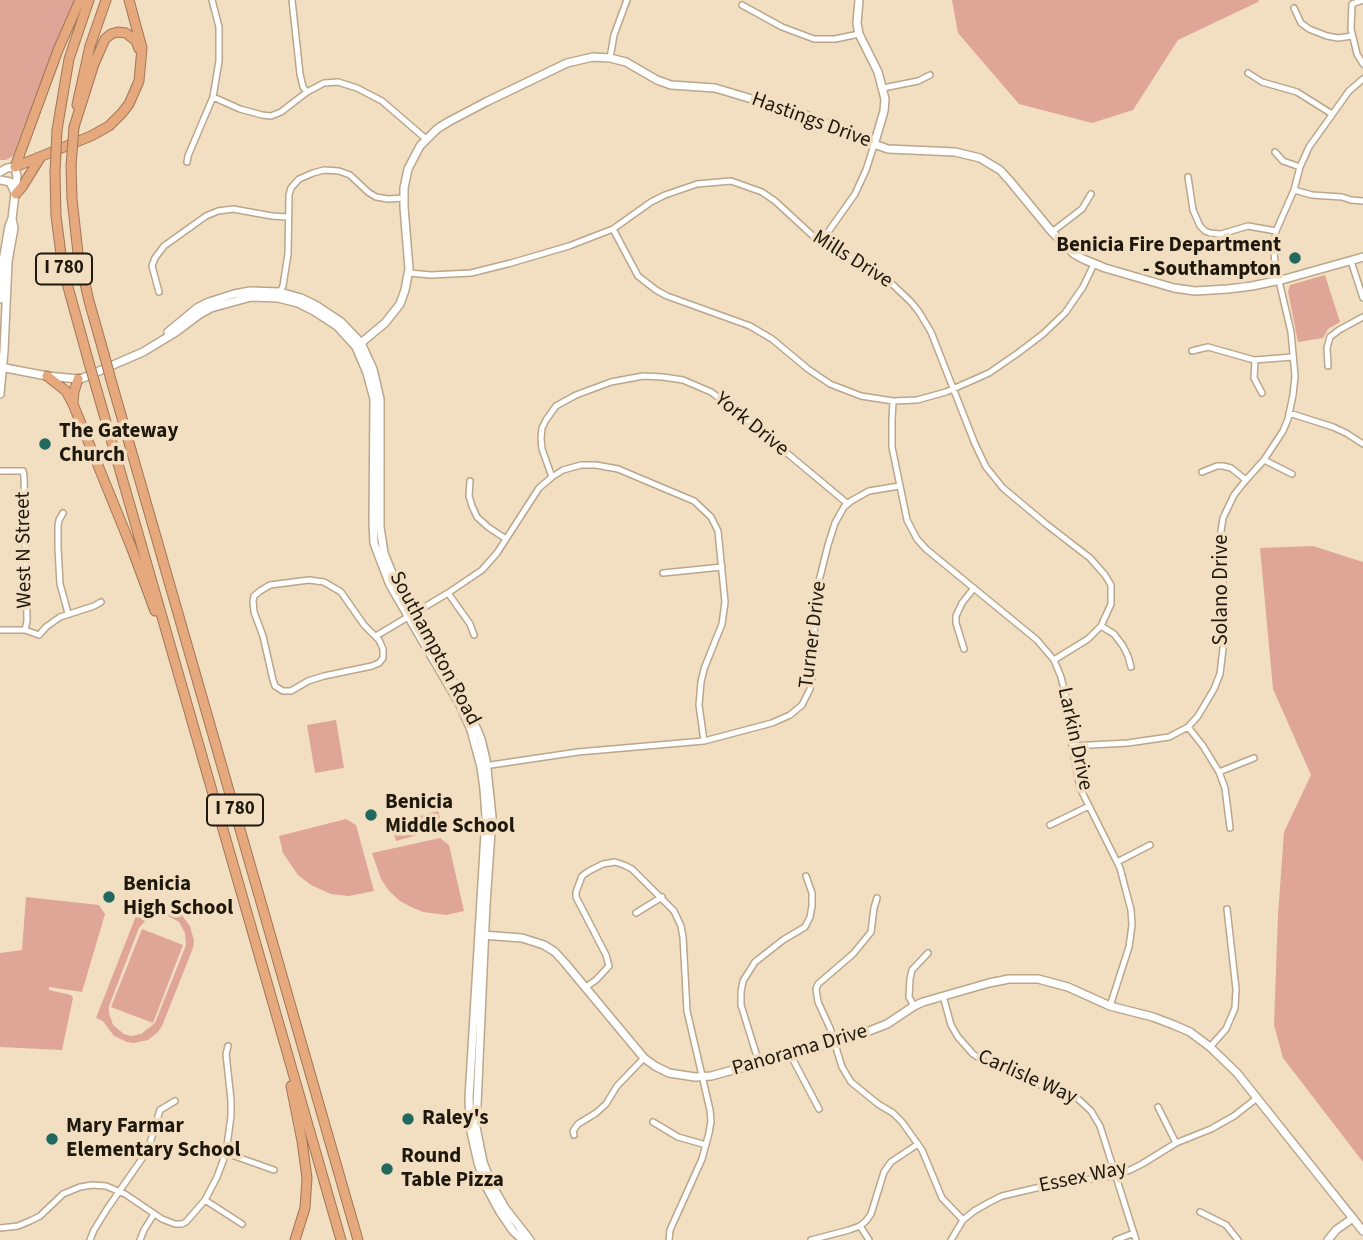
<!DOCTYPE html>
<html>
<head>
<meta charset="utf-8">
<style>
	body { margin:0 }
	canvas { display:block; background:#f2dec1 }
</style>
</head>
<body>
<canvas width="1363" height="1240"></canvas>
<script>
const c = document.querySelector('canvas').getContext('2d');
c.lineJoin = 'round';
function fillPath(path, color) {
  c.fillStyle = color;
  c.fill(path, 'evenodd');
}
function toPath(rows) {
  const path = new Path2D();
  for (const r of rows) {
    path.moveTo(r[0], r[1]);
    for (let i = 2; i < r.length; i += 2) path.lineTo(r[i], r[i + 1]);
  }
  return path;
}
function strokePath(path, color, width, dash) {
  c.strokeStyle = color;
  c.lineWidth = width;
  c.lineCap = dash ? 'butt' : 'round';
  c.setLineDash(dash || []);
  c.stroke(path);
}
function write(font, color, halo, rows, align = 'center') {
  c.font = font + ' "Source Sans 3",sans-serif';
  c.lineWidth = 7;
  c.setLineDash([]);
  c.textBaseline = 'middle';
  c.strokeStyle = halo;
  c.fillStyle = color;
  for (const [text, x, y, turn = 0] of rows) {
    c.save();
    c.translate(x, y);
    c.rotate((+turn || 0) * Math.PI / 180);
    c.textAlign = isNaN(turn) ? turn : align;
    if (halo) c.strokeText(text, 0, 0);
    c.fillText(text, 0, 0);
    c.restore();
  }
}
fillPath(toPath([
	[0,0,76,0,67,17,13,156,6,160,0,160],
	[952,0,1259,0,1258,2,1178,40,1133,110,1092,123,1019,104,958,33],
	[1325,275,1340,322,1328,329,1323,338,1298,342,1288,291,1290,285],
	[1313,546,1363,562,1363,1162,1283,1058,1274,1025,1278,915,1284,832,1311,775,1273,689,1260,548],
	[336,720,344,768,315,773,307,725],
	[438,811,443,828,396,841,391,824],
	[346,819,356,825,374,891,349,896,331,894,311,885,298,875,283,853,279,836],
	[440,838,449,845,464,911,446,915,423,912,411,907,400,901,389,891,381,879,372,853],
	[26,897,99,905,105,914,82,992,49,987,49,990,71,995,73,998,62,1050,0,1047,0,953,22,950],
	[143,898,149,901,145,912,161,908,174,910,181,914,190,926,194,941,193,948,162,1026,158,1032,148,1040,134,1043,127,1042,114,1036,103,1021,96,1018],
	[160,915,168,916,179,922,185,933,186,945,155,1023,141,1034,131,1036,124,1034,113,1025,109,1013,109,1006,139,928,147,919],
	[142,929,183,945,153,1023,111,1007]
]), '#dfa698');
const street = toPath([
	[292,0,300,74,303,87,307,92],
	[1363,0,1352,4,1351,29,1357,54,1363,64],
	[742,5,782,27,814,39,835,39,859,34],
	[1294,8,1301,23,1309,29,1327,36,1338,38,1352,36],
	[610,58,614,35,627,0],
	[1248,73,1262,82,1297,92,1332,114],
	[883,88,918,81,930,75],
	[213,97,240,109,262,115,271,116,281,112,307,92,324,83,338,82,357,88,382,101,426,139],
	[1275,152,1283,161,1300,167],
	[187,162,188,156,213,97,219,61,219,27,212,0],
	[1188,177,1193,210,1200,226,1205,231,1210,233,1221,234,1248,226,1276,231],
	[1294,190,1312,195,1342,197,1351,200,1363,201],
	[613,229,638,276,656,290,667,296,750,326,772,339,808,369,830,384,861,396,893,401,917,400,946,392,989,373,1018,353,1043,334,1065,313,1083,287,1094,264],
	[1052,232,1082,209,1091,194],
	[821,242,855,194,866,170,874,145],
	[1351,261,1363,298],
	[409,273,431,275,471,273,511,263,569,246,613,229,651,202,665,195,697,184,731,181,762,192,775,201,813,236,877,273,889,281,911,302,919,312,931,332,975,444,986,467,1003,488,1046,524,1090,558,1105,575,1111,585,1111,604,1101,626,1088,639,1054,660],
	[159,292,152,266,155,258,164,246,206,216,218,211,233,209,272,216,288,217],
	[279,294,283,286,288,254,289,195,291,188,299,179,313,173,324,170,339,171,350,175,368,192,376,197,388,199,404,198],
	[1192,351,1208,347,1254,360,1293,357],
	[1255,360,1254,378,1262,393],
	[1328,366,1327,348,1330,337,1339,330,1363,317],
	[893,401,892,420,892,447,907,520,917,539,926,549,1037,640,1054,660,1061,677,1069,709,1072,746,1080,788,1120,868,1131,910,1132,925,1129,947,1110,1006],
	[1289,413,1333,427,1346,433,1363,444],
	[1264,460,1292,474],
	[0,471,23,471,24,476,27,621,25,630],
	[1202,472,1217,466,1223,466,1231,468,1246,480],
	[552,477,542,449,541,438,542,428,546,420,556,406,576,395,611,382,643,376,663,377,683,380,711,392,733,408,848,504],
	[470,481,469,496,472,506,477,517,488,527,506,539],
	[63,513,59,520,58,526,58,548,60,584,68,613],
	[663,573,722,567],
	[309,580,324,582,341,592,364,625,379,640,383,649,383,658,379,663,372,666,324,676,308,681,291,691,283,691,275,686,273,680,263,636,254,612,253,601,254,596,260,591,270,585,309,580],
	[448,593,470,624,474,635],
	[1101,626,1114,634,1123,646,1128,656,1131,667],
	[0,630,25,630,39,635,46,627,60,617,94,606,101,602],
	[376,636,448,593,482,570,497,553,539,488,552,477,563,470,581,465,596,465,618,469,694,501,711,517,718,531,725,602,722,624,704,669,701,682,699,705,704,741],
	[964,649,956,623,956,616,962,603,974,588],
	[1188,727,1203,746,1219,772,1225,788,1230,828],
	[1072,746,1128,743,1169,737,1188,727,1198,716,1214,689,1220,674,1224,640,1223,582,1218,551,1223,518,1234,495,1246,480,1264,460,1283,431,1288,419,1293,395,1295,376,1291,332,1275,264,1274,252,1276,231,1294,190,1300,167,1309,147,1349,91,1363,79],
	[484,766,578,752,704,741,772,723,790,715,802,705,810,689,812,680,816,593,828,545,835,523,844,507,851,501,869,491,899,486],
	[1219,772,1254,758],
	[1050,825,1089,806],
	[1117,862,1150,845],
	[877,898,874,908,871,932,853,954,818,984,816,989,818,1002,830,1028,842,1067,851,1082,878,1104,893,1113,902,1122,922,1150,942,1198,963,1220],
	[636,913,662,897],
	[586,987,596,980,609,966,606,955,576,897,576,892,582,876,589,871,603,864,615,862,624,865,632,869,674,911,681,926,683,937,687,1011,710,1110,711,1121,709,1133,702,1159,670,1230,669,1240],
	[943,996,951,1025,958,1037,973,1054,985,1062,1037,1084,1076,1097,1091,1111,1100,1126,1136,1240],
	[914,1006,909,997,910,979,912,970,928,953],
	[1210,1047,1226,1029,1235,1008,1236,989,1227,909],
	[790,1054,819,1109],
	[759,1063,741,1005,741,992,743,981,755,962,783,940,805,927,810,917,812,906,812,893,806,876],
	[1158,1107,1176,1143],
	[653,1122,678,1137,706,1145],
	[574,1135,573,1131,578,1124,596,1113,606,1104,617,1086,644,1058],
	[226,1153,274,1170],
	[205,1200,242,1224],
	[1200,1212,1226,1225,1238,1240],
	[860,1226,869,1240],
	[0,1228,18,1226,30,1221,40,1216,63,1194,80,1187,92,1185,106,1186,125,1194,162,1219,175,1224,182,1224,186,1222,205,1200,217,1177,226,1153,231,1116,231,1100,226,1054,228,1046],
	[90,1240,94,1230,107,1209,148,1150,160,1110,175,1101],
	[140,1240,144,1230,154,1214],
	[811,1240,849,1230,860,1226,866,1221,871,1214,884,1172,891,1162,918,1144],
	[951,1240,963,1220,974,1211,988,1203,1002,1196,1049,1185,1113,1176,1130,1170,1142,1164,1176,1143,1211,1129,1234,1116,1257,1098],
	[1116,1240,1134,1233]
]);
const secondary = toPath([
	[859,0,857,23,859,34,878,72,885,99,884,111,874,145],
	[0,172,7,168,15,167,17,176,12,219,9,226,3,261,0,299],
	[0,180,10,182,15,193],
	[168,332,197,308,209,302,234,294,250,291,280,292,301,298,317,306,341,322,361,343,373,369,380,399,380,527,384,553,396,583,465,702,481,739,486,760,492,817,486,904,476,1127,483,1162,492,1185,505,1208,530,1240],
	[356,347,385,323,400,304,405,290,409,269,404,207,404,188,408,169,420,146,437,129,448,122,486,102,567,63,593,57,610,58,626,62,657,80,671,85,715,88,809,116,859,139,888,149,955,152,980,158,1000,170,1010,181,1052,232,1074,254,1083,259,1105,268,1174,288,1195,291,1228,289,1252,286,1285,279,1363,257],
	[0,367,47,376,78,379,83,378,143,352,176,332,200,314,211,308,251,297,278,298,298,303,314,311,337,326,356,347,367,373,374,399,373,522,374,543,378,554,390,585,460,705,471,730,481,767,484,789,486,817,469,1098,470,1127,478,1163,487,1188,500,1212,513,1231,523,1240],
	[0,394,4,351,8,261,14,228,12,219],
	[482,935,522,938,544,945,555,952,565,963,644,1058,655,1066,669,1073,695,1077,711,1076,851,1038,887,1024,914,1006,923,1002,989,983,1009,979,1038,979,1068,987,1110,1006,1153,1017,1174,1025,1190,1032,1210,1047,1237,1073,1363,1231],
	[1328,1240,1336,1230,1353,1218]
]);
const highway = toPath([
	[77,105,90,46,106,0],
	[74,127,94,64,105,39,111,34,118,32,126,33,136,41,139,49],
	[57,130,69,59,89,0],
	[71,166,72,199,78,253,89,301,104,354],
	[15,167,91,136,109,126,122,113,129,104,139,81,142,48,129,0],
	[15,167,58,50,80,0],
	[55,173,56,216,61,254,68,287,89,363],
	[16,194,22,187,40,158],
	[47,376,66,391,73,404,132,549,155,611],
	[111,380,358,1240],
	[96,387,341,1240],
	[73,402,74,392,78,379],
	[291,1086,302,1141,307,1178,305,1208,295,1240]
]);
strokePath(street, '#baa78b', 8);
strokePath(secondary, '#baa78b', 10);
strokePath(highway, '#a07656', 11);
strokePath(street, '#fff', 5);
strokePath(secondary, '#fff', 7);
strokePath(highway, '#e6a97e', 9);
const highwayBridge = toPath([
	[71,166,74,127],
	[55,173,57,130],
	[104,354,111,380],
	[89,363,96,387]
]);
strokePath(highwayBridge, '#a07656', 11, []);
strokePath(highwayBridge, '#e6a97e', 9);
for (const [x, y, r, color] of [
	[1295,258,7,"#21695e"],
	[45,444,7,"#21695e"],
	[371,815,7,"#21695e"],
	[109,897,7,"#21695e"],
	[408,1119,7,"#21695e"],
	[52,1139,7,"#21695e"],
	[387,1169,7,"#21695e"]
]) {
  const dot = new Path2D();
  dot.arc(x, y, r, 0, 2 * Math.PI);
  c.fillStyle = color;
  c.fill(dot);
  strokePath(dot, '#f2dec1', 2.5);
}
for (const [x, y, w] of [
	[64,269,56],
	[235,810,56]
]) {
  const box = new Path2D();
  box.roundRect(x - w / 2, y - 15.5, w, 31, 5);
  c.fillStyle = '#f2dec1';
  c.fill(box);
  strokePath(box, '#1f180d', 2);
}
write('bold 19px', '#1f180d', null, [
	["I 780",64,269],
	["I 780",235,810]
]);
write('21px', '#1f180d', '#f2dec1', [
	["Hastings Drive",811,121,20],
	["Mills Drive",852,260,32],
	["York Drive",751,425,39],
	["West N Street",25,550,-91],
	["Solano Drive",1222,590,-90],
	["Turner Drive",814,635,-83],
	["Southampton Road",434,649,62],
	["Larkin Drive",1074,739,78],
	["Panorama Drive",800,1051,-16],
	["Carlisle Way",1027,1078,24],
	["Essex Way",1083,1178,-12]
]);
write('bold 21px', '#1f180d', '#f2dec1', [
	["Benicia Fire Department",1281,246,"right"],
	["- Southampton",1281,270,"right"],
	["The Gateway",59,432],
	["Church",59,456],
	["Benicia",385,803],
	["Middle School",385,827],
	["Benicia",123,885],
	["High School",123,909],
	["Raley's",422,1119],
	["Mary Farmar",66,1127],
	["Elementary School",66,1151],
	["Round",401,1157],
	["Table Pizza",401,1181]
], 'left');
</script>
</body>
</html>
